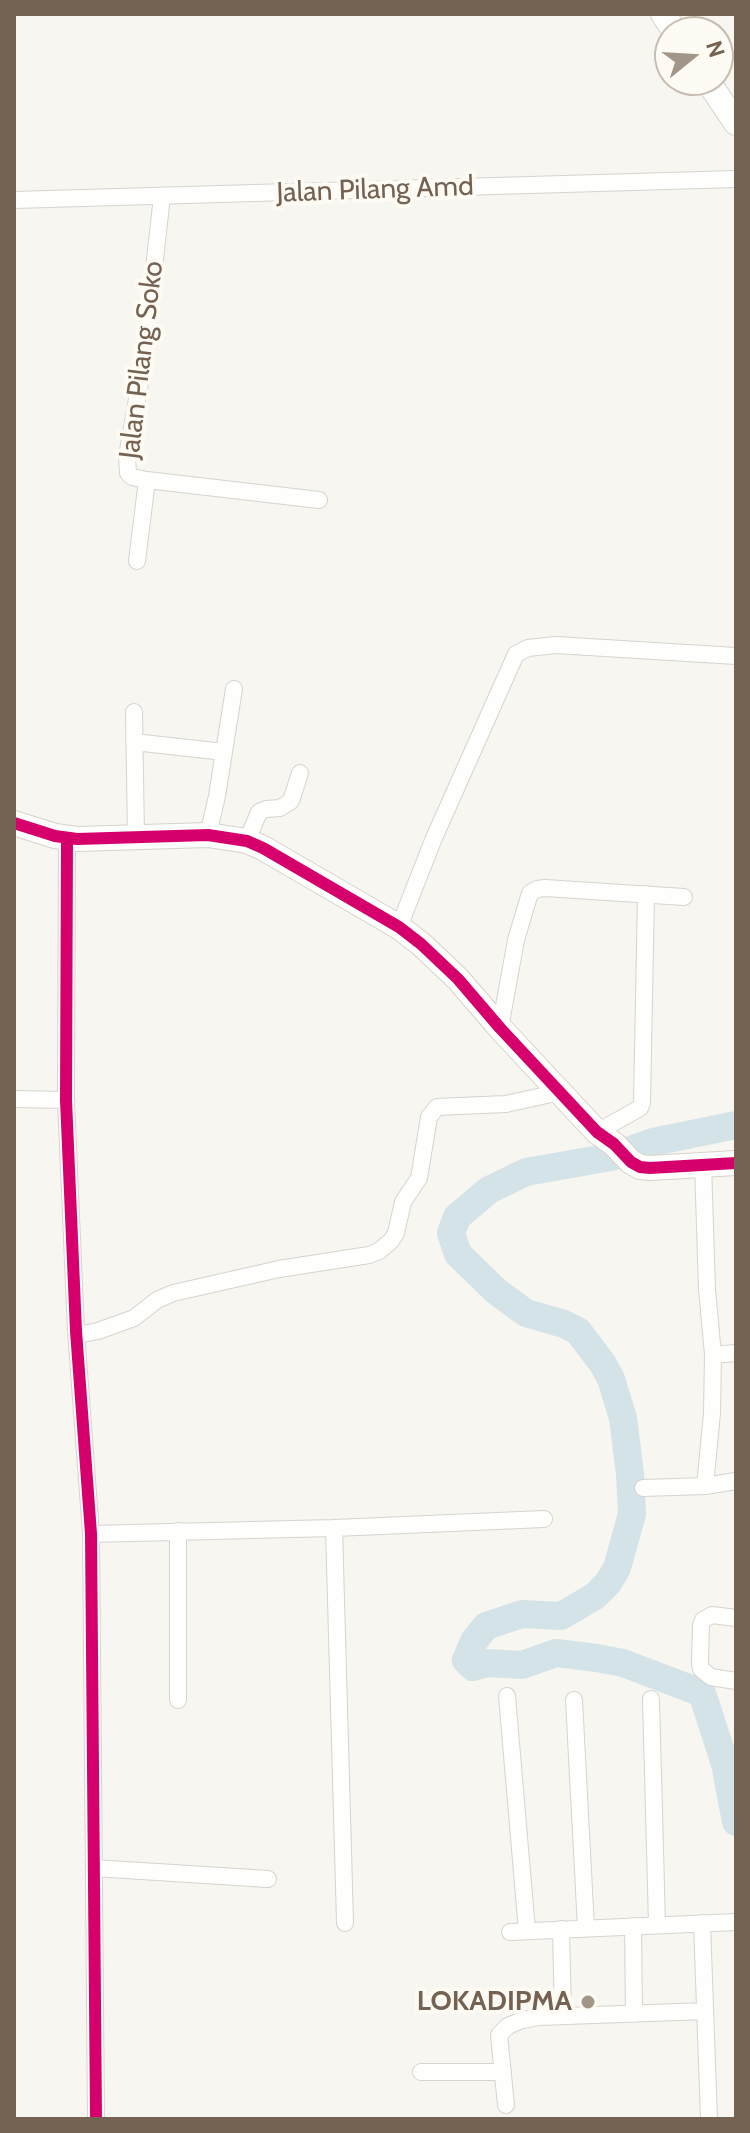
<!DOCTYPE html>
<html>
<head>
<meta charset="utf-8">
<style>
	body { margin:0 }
	#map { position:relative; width:750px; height:2133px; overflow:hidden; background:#f8f6f0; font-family:Cabin,sans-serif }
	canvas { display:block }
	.frame { position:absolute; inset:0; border:16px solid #746252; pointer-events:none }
	.north { position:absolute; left:654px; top:16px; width:80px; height:80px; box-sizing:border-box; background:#fefbf4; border:2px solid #c7beb3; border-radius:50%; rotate:72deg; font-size:22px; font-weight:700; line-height:32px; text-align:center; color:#746252 }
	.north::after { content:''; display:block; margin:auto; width:28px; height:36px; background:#a29689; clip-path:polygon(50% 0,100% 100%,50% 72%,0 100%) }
</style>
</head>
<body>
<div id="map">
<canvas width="750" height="2133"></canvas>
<div class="frame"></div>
<div class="north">N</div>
</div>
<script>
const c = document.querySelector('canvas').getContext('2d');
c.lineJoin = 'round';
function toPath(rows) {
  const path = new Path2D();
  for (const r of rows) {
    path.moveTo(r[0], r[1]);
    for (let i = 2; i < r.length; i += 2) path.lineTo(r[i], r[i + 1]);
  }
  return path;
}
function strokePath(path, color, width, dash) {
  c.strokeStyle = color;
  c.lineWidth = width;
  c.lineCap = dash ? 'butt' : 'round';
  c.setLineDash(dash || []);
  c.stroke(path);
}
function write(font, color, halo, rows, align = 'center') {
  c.font = font + ' Cabin,sans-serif';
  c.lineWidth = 8;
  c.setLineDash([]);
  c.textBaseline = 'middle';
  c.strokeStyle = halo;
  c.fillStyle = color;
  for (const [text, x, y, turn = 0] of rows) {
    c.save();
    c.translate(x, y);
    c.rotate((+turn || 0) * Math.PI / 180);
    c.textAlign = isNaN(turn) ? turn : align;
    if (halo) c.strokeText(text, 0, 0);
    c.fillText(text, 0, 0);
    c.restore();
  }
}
strokePath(toPath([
	[736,1125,653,1142,611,1157,526,1172,489,1190,457,1217,451,1233,458,1254,496,1291,526,1313,564,1324,578,1331,603,1364,611,1379,623,1418,630,1474,632,1514,617,1568,608,1583,595,1596,561,1616,522,1614,486,1626,474,1641,466,1660,473,1667,487,1663,522,1665,556,1653,597,1658,623,1663,702,1693,725,1764,736,1822]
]), '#d3e3e7', 28);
const street = toPath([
	[162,196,144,359,127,456,128,473,132,477,147,480,319,500],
	[14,200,736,179],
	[137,561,147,480],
	[134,712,136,837],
	[134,742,224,752],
	[208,835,217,796,234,689],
	[67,838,66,1100,76,1331,91,1534,96,2119],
	[247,841,259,812,266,809,280,808,291,801,300,773],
	[399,927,434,838,516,654,528,648,556,645,736,656],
	[500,1028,516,940,530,893,537,889,545,888,684,897],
	[14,1099,66,1100],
	[597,1132,640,1108,642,1103,646,894],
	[703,1164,707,1289,713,1355,712,1413,705,1486],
	[77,1335,98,1331,134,1318,157,1300,173,1293,279,1269,369,1255,379,1251,391,1241,396,1233,403,1202,419,1178,429,1117,437,1107,506,1104,560,1092],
	[713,1355,736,1353],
	[643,1488,705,1486,736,1481],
	[334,1528,345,1923],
	[91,1534,334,1528,544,1519],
	[736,1618,712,1615,703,1620,701,1625,700,1663,701,1669,711,1677,736,1681],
	[507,1696,527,1931],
	[651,1699,657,1925],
	[178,1700,178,1531],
	[574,1700,586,1928],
	[94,1868,268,1879],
	[702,1923,709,2119],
	[633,1926,634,2014],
	[561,1929,563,2016],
	[510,1932,736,1922],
	[421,2072,503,2072],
	[506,2105,499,2035,508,2026,522,2020,539,2017,705,2011]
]);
const secondary = toPath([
	[663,14,675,32],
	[707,80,736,123],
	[14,823,55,836,77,839,208,835,247,841,263,848,399,927,421,944,458,979,500,1028,597,1132,614,1144,631,1162,640,1167,650,1168,736,1163]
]);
strokePath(street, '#d7d3ce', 18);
strokePath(secondary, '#d6d2cb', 26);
strokePath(street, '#fefefd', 16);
strokePath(secondary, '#fefefd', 24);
strokePath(toPath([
	[14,823,55,836,77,839,208,835,247,841,263,848,399,927,421,944,458,979,500,1028,597,1132,614,1144,631,1162,640,1167,650,1168,736,1163],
	[67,838,66,1100,76,1331,91,1534,96,2119]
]), '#d6006c', 12);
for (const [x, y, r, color] of [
	[588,2002,8,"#a29689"]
]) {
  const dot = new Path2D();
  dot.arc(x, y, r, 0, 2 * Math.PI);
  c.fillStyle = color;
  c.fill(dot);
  strokePath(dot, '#fefbf4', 3);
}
write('28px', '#746252', '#fefbf4', [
	["Jalan Pilang Amd",375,190,-2],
	["Jalan Pilang Soko",142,360,-83]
]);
write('bold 28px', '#746252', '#fefbf4', [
	["LOKADIPMA",572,2002]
], 'right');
</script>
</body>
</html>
